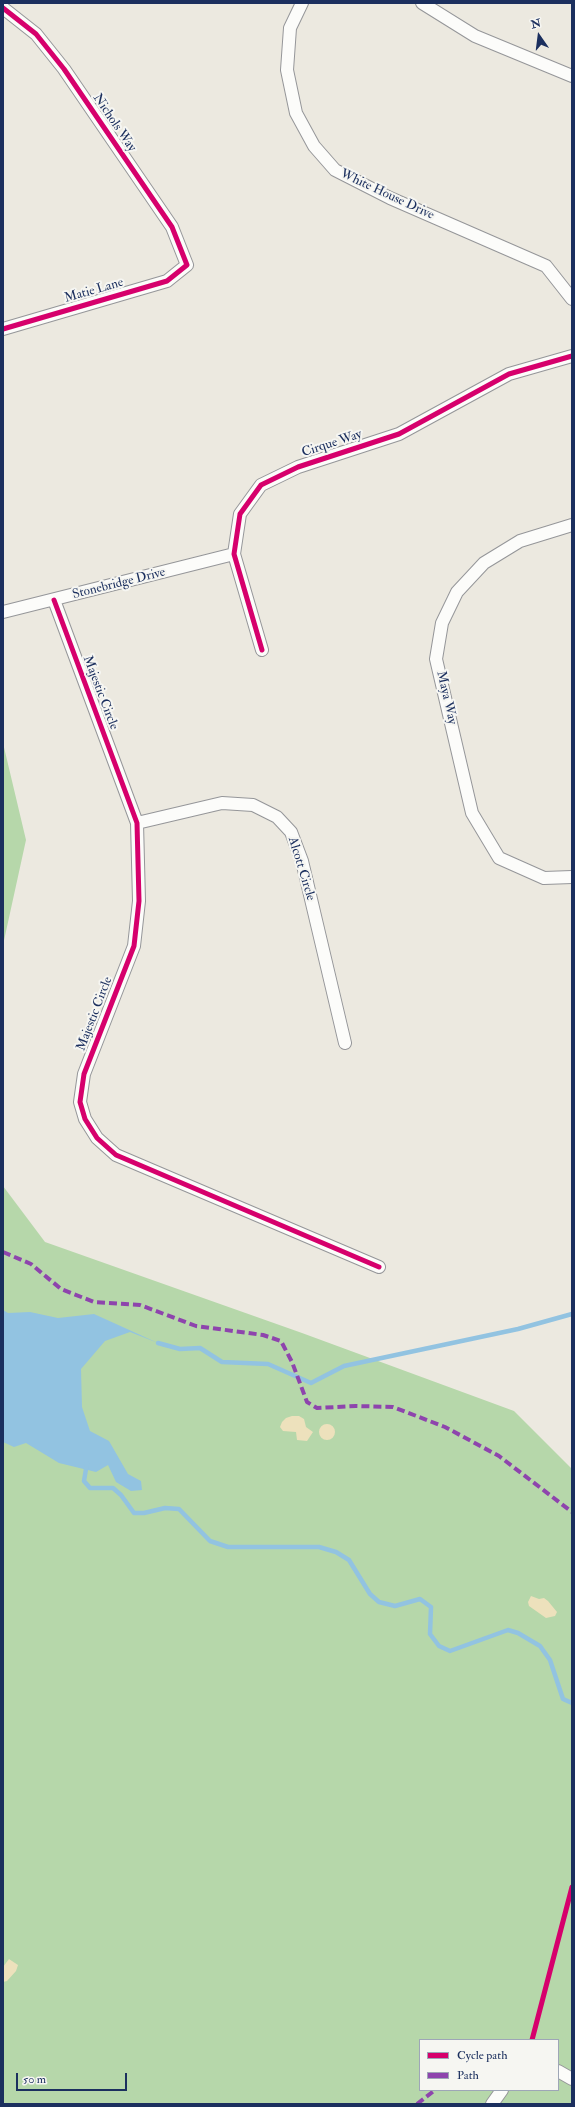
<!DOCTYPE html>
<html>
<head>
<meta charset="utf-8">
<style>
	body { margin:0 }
	#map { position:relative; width:575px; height:2107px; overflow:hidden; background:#ece9e0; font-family:"IM FELL Double Pica",serif }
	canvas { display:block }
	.frame { position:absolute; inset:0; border:4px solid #1b2f5e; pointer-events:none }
	.legend { position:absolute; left:419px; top:2039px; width:140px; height:52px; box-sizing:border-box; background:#f6f6f2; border:1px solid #9ea6b7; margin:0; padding:5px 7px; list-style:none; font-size:12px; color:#1b2f5e }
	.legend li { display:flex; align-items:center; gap:8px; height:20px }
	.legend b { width:20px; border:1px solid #9ea6b7 }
	.north { position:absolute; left:519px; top:16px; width:40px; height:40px; -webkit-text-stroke:3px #f6f6f2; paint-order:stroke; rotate:346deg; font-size:11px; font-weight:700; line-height:16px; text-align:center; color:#1b2f5e }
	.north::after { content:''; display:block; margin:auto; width:14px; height:18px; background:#1b2f5e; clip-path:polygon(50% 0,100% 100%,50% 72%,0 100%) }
	.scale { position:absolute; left:16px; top:2073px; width:111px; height:18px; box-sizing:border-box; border:2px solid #1b2f5e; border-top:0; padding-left:5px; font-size:12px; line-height:14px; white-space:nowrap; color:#1b2f5e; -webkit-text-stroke:3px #f6f6f2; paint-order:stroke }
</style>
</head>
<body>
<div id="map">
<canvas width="575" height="2107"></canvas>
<div class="frame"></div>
<ul class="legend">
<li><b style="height:5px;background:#d6006c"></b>Cycle path</li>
<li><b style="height:5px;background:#8e44ad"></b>Path</li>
</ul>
<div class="north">N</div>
<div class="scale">50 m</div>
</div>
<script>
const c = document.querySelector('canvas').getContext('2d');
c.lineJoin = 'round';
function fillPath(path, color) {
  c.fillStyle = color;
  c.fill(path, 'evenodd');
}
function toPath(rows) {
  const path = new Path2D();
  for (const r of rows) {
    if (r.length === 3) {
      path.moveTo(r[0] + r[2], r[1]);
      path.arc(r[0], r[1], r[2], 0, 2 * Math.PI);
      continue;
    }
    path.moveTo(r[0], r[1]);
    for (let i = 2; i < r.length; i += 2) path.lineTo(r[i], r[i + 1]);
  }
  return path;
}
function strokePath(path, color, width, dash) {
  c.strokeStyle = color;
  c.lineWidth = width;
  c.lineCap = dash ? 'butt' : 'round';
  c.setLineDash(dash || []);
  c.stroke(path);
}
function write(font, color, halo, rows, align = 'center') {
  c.font = font + ' "IM FELL Double Pica",serif';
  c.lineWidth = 4;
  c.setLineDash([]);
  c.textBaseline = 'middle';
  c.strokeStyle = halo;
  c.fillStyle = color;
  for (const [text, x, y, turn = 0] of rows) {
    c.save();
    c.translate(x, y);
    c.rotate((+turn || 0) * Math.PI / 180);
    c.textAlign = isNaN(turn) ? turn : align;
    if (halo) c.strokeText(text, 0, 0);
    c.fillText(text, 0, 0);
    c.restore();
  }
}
fillPath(toPath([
	[3,743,26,840,3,945],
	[3,1186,45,1242,302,1333,514,1411,572,1469,572,2104,3,2104],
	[420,2040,558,2040,558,2090,420,2090]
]), '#b6d7aa');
fillPath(toPath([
	[292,1416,299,1416,304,1419,306,1427,313,1432,307,1441,297,1440,296,1432,283,1431,280,1427,282,1422,286,1418],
	[327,1432,8],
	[531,1596,539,1599,544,1598,548,1601,557,1612,555,1616,546,1618,529,1606,528,1602],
	[9,1959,18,1965,16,1971,7,1981,3,1982,3,1967]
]), '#ede1bc');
fillPath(toPath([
	[3,1310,8,1313,30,1312,58,1318,94,1314,158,1343,130,1332,105,1341,81,1369,82,1407,90,1431,109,1441,128,1474,141,1481,142,1490,131,1491,116,1482,108,1465,96,1472,59,1463,26,1443,14,1447,3,1442]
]), '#92c3e1');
strokePath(toPath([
	[158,1343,180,1349,200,1348,222,1362,268,1364,311,1383,344,1366,518,1329,572,1314],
	[87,1463,84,1481,90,1488,113,1488,121,1495,134,1513,144,1513,165,1508,179,1509,210,1541,228,1547,319,1547,336,1552,349,1560,370,1594,379,1602,395,1606,420,1599,431,1607,430,1634,439,1646,450,1651,508,1630,518,1633,540,1646,550,1660,563,1699,572,1703]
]), '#92c3e1', 4.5);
const street = toPath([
	[302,3,290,28,287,70,296,113,314,146,335,170,390,198,546,266,572,299],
	[422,3,475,36,572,76],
	[3,8,36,34,64,69,172,227,187,265,167,281,3,329],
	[572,525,520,541,484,563,457,592,442,623,436,659,472,813,499,858,544,878,572,877],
	[54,600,137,823,139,901,134,946,84,1074,80,1102,85,1119,97,1138,116,1155,379,1267],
	[3,612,234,554],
	[262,650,234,554,240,514,261,485,298,467,399,434,509,374,572,356],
	[137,823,222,803,253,805,277,817,291,832,302,861,345,1043],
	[558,2071,572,2079],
	[492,2104,502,2090]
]);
strokePath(street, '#959699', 14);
strokePath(street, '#fcfcfa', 12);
strokePath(toPath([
	[3,1252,31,1264,61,1289,94,1302,140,1305,196,1326,263,1335,281,1341,292,1362,307,1402,317,1408,356,1406,393,1407,445,1427,499,1456,572,1512],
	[417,2104,435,2090]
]), '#8e44ad', 4, [8, 4]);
strokePath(toPath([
	[3,8,36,34,64,69,172,227,187,265,167,281,3,329],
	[54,600,137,823,139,901,134,946,84,1074,80,1102,85,1119,97,1138,116,1155,379,1267],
	[262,650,234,554,240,514,261,485,298,467,399,434,509,374,572,356],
	[532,2040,572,1887]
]), '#d6006c', 5);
write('13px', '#1b2f5e', '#f6f6f2', [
	["Nichols Way",114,123,56],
	["White House Drive",387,195,25],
	["Matie Lane",94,291,-16],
	["Cirque Way",332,444,-18],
	["Stonebridge Drive",119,584,-14],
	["Majestic Circle",100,693,69],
	["Maya Way",446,698,77],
	["Alcott Circle",301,869,73],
	["Majestic Circle",95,1014,-69]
]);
</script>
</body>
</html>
